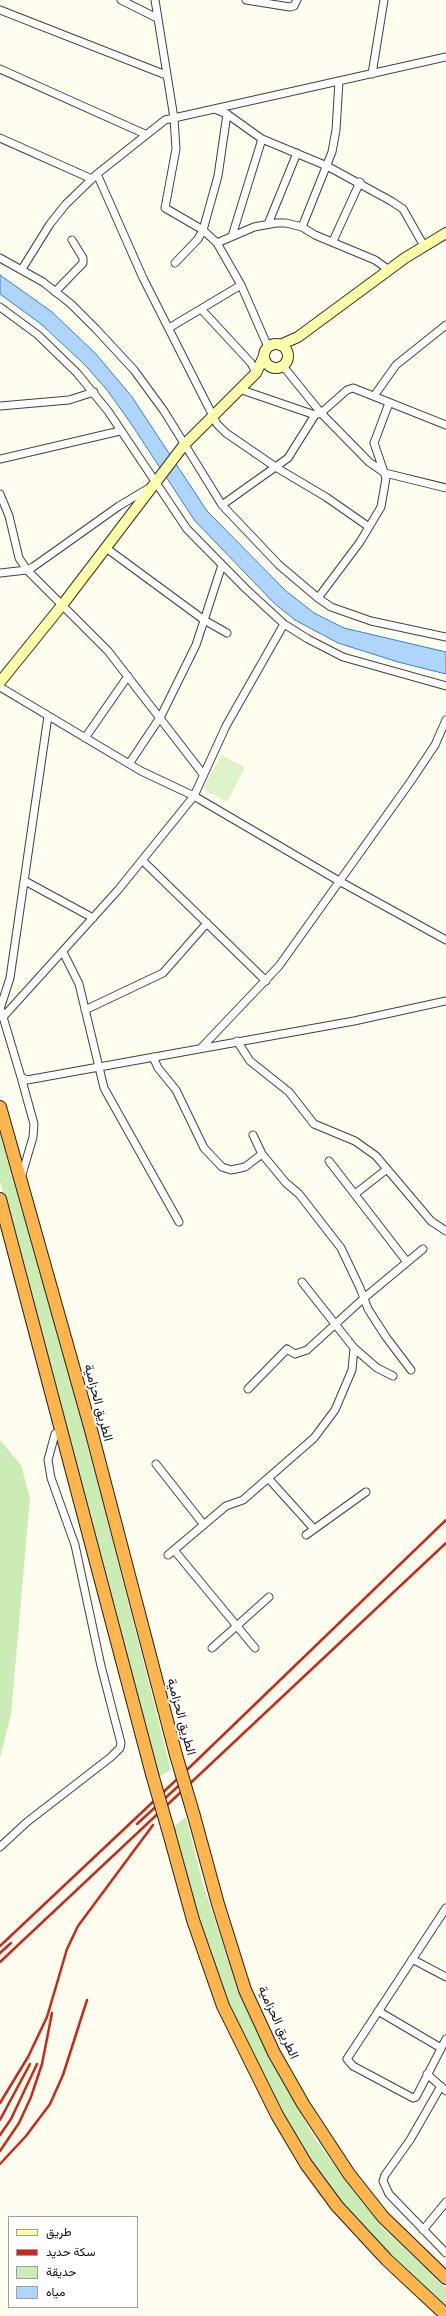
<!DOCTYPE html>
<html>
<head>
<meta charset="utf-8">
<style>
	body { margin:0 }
	#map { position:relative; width:446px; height:2316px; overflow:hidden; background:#fffeef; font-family:Spectral,Vazirmatn,serif }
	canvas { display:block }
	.legend { position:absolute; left:8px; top:2216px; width:130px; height:92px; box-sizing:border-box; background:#fff; border:1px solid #9f9f9f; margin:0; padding:5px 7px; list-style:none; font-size:12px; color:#0e0e0e }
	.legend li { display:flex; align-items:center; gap:8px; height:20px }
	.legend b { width:20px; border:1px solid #9f9f9f }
</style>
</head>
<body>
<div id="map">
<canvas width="446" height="2316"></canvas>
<ul class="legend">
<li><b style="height:5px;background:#feffaa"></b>طريق</li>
<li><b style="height:5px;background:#ca281a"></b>سكة حديد</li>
<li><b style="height:11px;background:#cbedb5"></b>حديقة</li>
<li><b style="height:11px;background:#afd5fb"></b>مياه</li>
</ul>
</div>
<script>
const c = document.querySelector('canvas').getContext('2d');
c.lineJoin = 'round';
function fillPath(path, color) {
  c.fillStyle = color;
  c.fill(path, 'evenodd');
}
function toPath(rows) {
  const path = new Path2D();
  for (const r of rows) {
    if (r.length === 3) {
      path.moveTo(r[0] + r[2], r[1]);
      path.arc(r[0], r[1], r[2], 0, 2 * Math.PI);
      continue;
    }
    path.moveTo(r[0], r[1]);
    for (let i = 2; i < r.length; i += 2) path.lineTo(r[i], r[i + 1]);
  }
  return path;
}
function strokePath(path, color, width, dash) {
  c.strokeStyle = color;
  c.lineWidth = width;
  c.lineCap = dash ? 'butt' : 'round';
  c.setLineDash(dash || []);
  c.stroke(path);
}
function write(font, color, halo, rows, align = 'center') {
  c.font = font + ' Spectral,Vazirmatn,serif';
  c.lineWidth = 4;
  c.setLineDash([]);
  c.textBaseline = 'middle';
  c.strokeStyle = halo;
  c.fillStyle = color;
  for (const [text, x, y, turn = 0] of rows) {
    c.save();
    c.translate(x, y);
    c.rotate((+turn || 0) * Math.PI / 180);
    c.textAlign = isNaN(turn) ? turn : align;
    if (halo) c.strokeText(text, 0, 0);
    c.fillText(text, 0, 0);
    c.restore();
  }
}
fillPath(toPath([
	[0,1124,87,1440,171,1770,159,1777,0,1181],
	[0,1440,21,1465,30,1498,11,1715,0,1758],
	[186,1817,203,1884,225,1950,244,2002,268,2055,316,2140,358,2197,382,2227,446,2288,446,2309,393,2259,347,2210,306,2152,262,2077,232,2015,209,1954,186,1877,173,1827]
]), '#cbedb5');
fillPath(toPath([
	[221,755,245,767,227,802,203,789]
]), '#dff3c8');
const water = toPath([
	[0,275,52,312,96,354,132,397,207,511,286,591,314,613,344,628,446,652,446,674,398,662,338,643,295,620,274,603,195,521,130,422,107,390,85,365,41,324,0,294,0,275]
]);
fillPath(water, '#afd5fb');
strokePath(water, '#3080d8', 1);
const street = toPath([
	[121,0,157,18],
	[155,0,174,118,176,149,165,208,203,230,217,243,241,285,268,347],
	[246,0,290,7,294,6,297,0],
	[0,10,166,75],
	[0,69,145,134],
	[372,74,384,0],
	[217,110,227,114,262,139,327,166,391,201,403,209,424,246],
	[0,138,92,179],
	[97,174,143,278,217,424,226,433,277,468,326,497,369,527],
	[268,224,297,153],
	[302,227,332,152,336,130,339,81],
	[232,236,262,139],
	[333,241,360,182],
	[217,243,254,227,276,223,286,223,302,227,315,235,375,260,389,270],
	[0,258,43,282,71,304,96,329,134,370,164,411,222,505,279,565,318,598,331,607,371,621,446,637],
	[175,263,198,239,203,230,218,176,227,114],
	[22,269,50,224,66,204,97,174,165,120,446,57],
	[55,292,83,263,83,258,72,240],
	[0,307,38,335,77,373,108,411,187,529,246,589,284,624,308,639,343,657,446,686],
	[201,309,251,363,256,373],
	[169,328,241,285],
	[283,366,321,413,369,462,385,473,446,488],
	[239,389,315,415,321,413,347,390,353,388,446,425],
	[374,396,396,365,446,325],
	[0,406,69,400,94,392],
	[0,459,120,431],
	[0,494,9,516,19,558,27,570,108,651,203,774],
	[222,505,288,458,315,415],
	[106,548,204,620,227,633],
	[0,573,27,570,33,567,119,506,149,488],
	[318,598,360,542,381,507,386,478,374,443,389,403],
	[0,687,141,771,194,796,339,881,446,940],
	[85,738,128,676],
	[129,764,161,716,196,645,222,565],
	[143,861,266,981],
	[25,881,93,918],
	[63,952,79,984,104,1088,179,1222],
	[0,1007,21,1077,27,1080,354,1021,446,1001],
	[0,1009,10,978,48,716],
	[85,1010,163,973,207,923],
	[4,1016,118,890,194,796,226,726,284,624],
	[237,1041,250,1061,289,1092,314,1124,355,1141,376,1156,431,1221,446,1231],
	[202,1047,279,966,411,781,435,745,446,720],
	[153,1057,158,1068,176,1090,204,1148,222,1167,231,1170,245,1167,262,1154],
	[21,1077,34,1124,33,1137,21,1178],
	[253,1135,262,1154,286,1183,299,1194,341,1248,360,1288,368,1309,386,1337,411,1370],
	[329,1161,407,1262],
	[355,1194,387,1169],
	[302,1282,354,1348,377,1368,393,1376],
	[248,1389,287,1349,295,1354,307,1350,364,1298,423,1249],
	[156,1464,204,1525],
	[268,1478,314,1529],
	[306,1535,366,1492],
	[174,1550,255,1648],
	[168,1555,226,1506,243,1500,314,1438,335,1410,352,1370,354,1348],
	[212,1648,269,1597],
	[0,1847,27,1822,111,1757,120,1748,121,1743,101,1666,75,1545,51,1478,48,1460,55,1434,61,1430],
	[446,1908,347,2059,353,2066,413,2098,416,2097,446,2039],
	[412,1959,446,1977],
	[378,2011,441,2048],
	[427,2074,446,2091],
	[441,2086,410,2140,385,2175,383,2181,389,2194,446,2253],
	[423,2230,446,2202]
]);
const secondary = toPath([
	[276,356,12],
	[280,345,298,337,405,258,446,233],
	[0,682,63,604,184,445,256,373,264,356]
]);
const highway = toPath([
	[0,1107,91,1430,176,1755],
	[0,1199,152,1774],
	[194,1816,218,1904,245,1990,274,2053,303,2104,349,2174,383,2217,446,2278],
	[169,1833,193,1920,223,2006,277,2115,306,2164,337,2206,387,2260,446,2315]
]);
strokePath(street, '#414141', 9);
strokePath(secondary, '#303030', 12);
strokePath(highway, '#1f1f1f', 14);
strokePath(street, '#fff', 7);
strokePath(secondary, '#feffaa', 10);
strokePath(highway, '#ffb54d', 12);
strokePath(toPath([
	[137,1824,186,1779],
	[0,1946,191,1766,446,1520],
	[0,1953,11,1943],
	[0,1962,446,1543],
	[0,2103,28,2057,47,2017,67,1949,78,1926,153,1825],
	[0,2120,30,2064],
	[0,2135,11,2119,37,2064],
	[0,2151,19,2123,31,2097,42,2064,52,2013],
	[0,2164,26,2136,50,2104,63,2075,87,2000]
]), '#ca281a', 2.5);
const highwayBridge = toPath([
	[176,1755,194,1816],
	[152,1774,169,1833]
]);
strokePath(highwayBridge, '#1f1f1f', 14, []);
strokePath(highwayBridge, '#ffb54d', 12);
write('13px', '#0e0e0e', '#fff', [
	["الطريق الحزامية",97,1403,75],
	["الطريق الحزامية",180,1717,75],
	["الطريق الحزامية",277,2023,65]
]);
</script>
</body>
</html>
